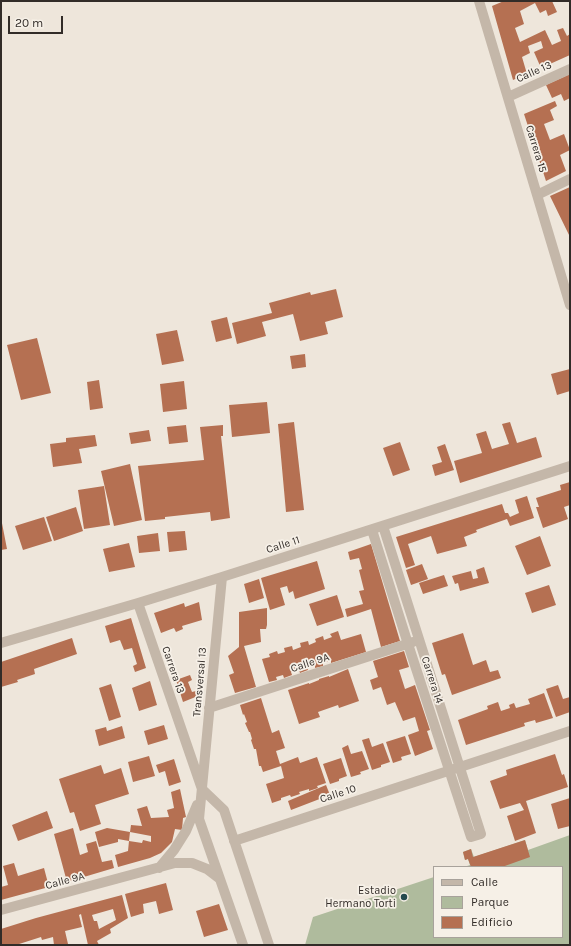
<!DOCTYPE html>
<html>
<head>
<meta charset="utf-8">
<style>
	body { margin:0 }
	#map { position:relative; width:571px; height:946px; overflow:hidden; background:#eee6db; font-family:Karla,sans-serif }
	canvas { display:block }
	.frame { position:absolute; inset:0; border:2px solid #322c28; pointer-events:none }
	.legend { position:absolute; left:433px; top:866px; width:130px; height:72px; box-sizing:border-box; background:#f6f0e7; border:1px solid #a8a29b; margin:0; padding:5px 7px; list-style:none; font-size:12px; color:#322c28 }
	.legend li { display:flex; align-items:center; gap:8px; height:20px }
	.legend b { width:20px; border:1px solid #a8a29b }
	.scale { position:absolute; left:8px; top:16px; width:55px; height:18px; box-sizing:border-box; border:2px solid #322c28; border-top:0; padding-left:5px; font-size:12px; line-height:14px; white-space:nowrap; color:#322c28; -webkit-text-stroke:3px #f6f0e7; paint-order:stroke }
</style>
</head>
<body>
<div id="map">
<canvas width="571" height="946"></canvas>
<div class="frame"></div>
<ul class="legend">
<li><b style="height:5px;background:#c4b7a9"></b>Calle</li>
<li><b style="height:11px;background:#afbb9d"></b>Parque</li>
<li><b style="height:11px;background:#b57052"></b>Edificio</li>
</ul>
<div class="scale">20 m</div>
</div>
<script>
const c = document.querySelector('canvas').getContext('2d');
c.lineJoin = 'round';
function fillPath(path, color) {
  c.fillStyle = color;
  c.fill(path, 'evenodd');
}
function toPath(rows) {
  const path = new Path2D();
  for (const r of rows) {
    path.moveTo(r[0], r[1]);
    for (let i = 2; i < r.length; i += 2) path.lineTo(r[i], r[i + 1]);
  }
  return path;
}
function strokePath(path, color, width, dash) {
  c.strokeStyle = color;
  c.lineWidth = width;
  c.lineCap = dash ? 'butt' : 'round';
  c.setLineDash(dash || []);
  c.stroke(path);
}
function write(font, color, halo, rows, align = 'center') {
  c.font = font + ' Karla,sans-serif';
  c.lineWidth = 3.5;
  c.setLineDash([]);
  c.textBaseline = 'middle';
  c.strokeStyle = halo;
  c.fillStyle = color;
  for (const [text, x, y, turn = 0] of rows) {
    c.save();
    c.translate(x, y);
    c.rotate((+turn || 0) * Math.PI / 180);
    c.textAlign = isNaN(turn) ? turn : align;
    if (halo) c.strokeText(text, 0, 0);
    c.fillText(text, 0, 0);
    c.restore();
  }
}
fillPath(toPath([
	[570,835,570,945,305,945,313,917,434,877,434,937,562,937,562,867,464,867,470,865,468,859,465,860,463,852,471,849,474,857,525,840,528,850]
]), '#afbb9d');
fillPath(toPath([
	[504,1,552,1,557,12,548,16,546,10,540,13,535,3,520,11,524,24,515,28,520,42,545,30,552,45,561,41,557,30,563,28,567,36,570,34,570,55,541,68,534,52,543,48,541,41,528,46,530,53,522,57,527,74,513,80,492,6],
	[570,74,570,98,564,101,561,94,552,98,546,85],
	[555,101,557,106,550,110,554,120,544,124,550,140,564,134,570,150,560,155,566,171,546,181,524,114],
	[570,187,570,237,550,196],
	[336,289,343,317,325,322,328,334,300,341,293,314,262,322,266,336,237,344,232,323,272,313,269,303,310,292,311,295],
	[227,317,232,338,216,342,211,321],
	[177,330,184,361,162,365,156,334],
	[37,338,51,393,21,400,7,345],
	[305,354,306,367,292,369,290,356],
	[570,369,570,391,557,395,551,374],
	[99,380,103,408,90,410,87,382],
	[184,381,187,409,163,412,160,384],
	[267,402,270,433,232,437,229,405],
	[294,422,304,510,286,512,278,424],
	[510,422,517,443,536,437,542,457,460,483,454,461,482,453,476,434,486,431,492,449,509,444,502,424],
	[186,425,188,442,169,444,167,427],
	[223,425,223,436,221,436,230,518,211,521,210,512,165,517,165,519,145,521,138,466,204,460,200,427],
	[149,430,151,441,131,444,129,433],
	[95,435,97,446,79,449,82,463,53,467,50,444,66,442,66,438],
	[400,442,410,470,393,476,383,448],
	[445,444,454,470,435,476,432,465,442,462,437,447],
	[130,464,142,520,114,526,101,471],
	[570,482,570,505,564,507,568,519,543,528,536,507,539,507,536,498,561,490,560,485],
	[104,486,110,525,84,529,78,490],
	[527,496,534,518,510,526,507,519,476,530,477,532,464,537,467,546,437,554,431,536,408,544,415,565,406,568,396,537,502,504,505,513,508,513,510,517,519,513,515,500],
	[76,507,83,531,54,541,46,517],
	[44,517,52,541,23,550,15,526],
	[1,518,7,549,1,550],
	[185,531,187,550,169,552,167,532],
	[158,533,160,551,139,553,137,536],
	[540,536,551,566,527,575,515,546],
	[129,543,135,567,109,572,103,549],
	[371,544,400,641,381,647,371,609,347,617,345,609,363,604,359,591,364,590,359,570,362,569,359,558,350,560,348,552],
	[317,561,325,589,295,599,293,591,289,593,287,586,280,588,285,605,270,610,261,578],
	[422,564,428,579,411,585,406,570],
	[484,567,489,583,460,591,458,583,455,584,452,576,471,571,473,579,478,578,476,570],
	[444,575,448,586,423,594,419,583],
	[259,579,264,598,249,603,244,584],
	[549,585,556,605,532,613,525,593],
	[337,595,344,617,317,626,309,604],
	[199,602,202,620,182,626,183,629,176,632,174,628,161,633,154,613,184,603,185,607],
	[267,608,267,625,266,629,260,629,261,642,244,646,256,687,235,693,229,675,234,673,228,656,239,647,239,612],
	[131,618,146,668,135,672,133,666,137,664,132,648,124,650,120,640,110,643,105,626],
	[338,631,341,640,361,634,366,652,331,663,331,660,323,663,323,666,315,668,315,665,307,667,308,670,300,673,299,670,291,672,292,675,284,678,283,675,276,677,277,680,269,682,262,659,270,657,269,654,277,651,278,654,285,652,284,648,292,646,293,650,301,647,300,643,308,641,309,645,316,642,315,639,323,636,324,640,332,637,330,634],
	[463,633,473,665,486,660,490,672,498,670,501,678,452,695,445,674,442,675,432,643],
	[72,638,77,654,34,669,35,674,17,680,18,682,1,687,1,662],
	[404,651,409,667,399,670,405,689,415,685,430,730,427,731,433,749,415,756,408,735,419,731,415,717,403,721,395,702,387,705,381,687,373,690,370,680,378,677,373,661],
	[348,669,359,701,339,708,338,705,318,712,320,717,299,724,288,690,309,683,309,684,319,680,319,679,329,676,329,677],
	[190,675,192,680,188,682,192,692,196,691,198,696,183,702,176,680],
	[150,681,157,705,139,711,132,688],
	[111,684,121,717,109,721,99,688],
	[558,685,563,699,570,697,570,712,556,717,546,689],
	[544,693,553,718,536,723,535,720,524,723,525,726,466,745,458,720,488,709,487,706,498,702,501,711,510,708,509,705,514,703,516,708,530,704,528,699],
	[261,698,272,733,279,730,285,748,276,751,280,764,298,757,300,763,317,757,326,783,317,786,318,788,309,791,309,789,299,792,300,794,291,797,290,795,281,798,281,800,272,803,266,784,284,778,281,766,263,772,261,766,259,766,256,749,254,749,251,740,252,739,250,732,249,732,245,723,247,722,244,714,243,715,240,705],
	[164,725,168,739,148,745,144,731],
	[122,726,125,738,99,746,95,730,106,727,107,731],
	[405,736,411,754,401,757,402,760,393,763,386,742],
	[369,738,372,747,383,743,390,762,381,765,381,767,372,770,362,740],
	[348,745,351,754,362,751,369,769,360,772,361,774,351,777,342,748],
	[555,754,562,775,564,774,568,787,526,801,536,833,515,841,507,816,524,810,520,803,500,809,490,781,507,775,506,770],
	[149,756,155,776,133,782,128,762],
	[341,758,347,776,339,779,339,781,330,784,323,764],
	[174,759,181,782,169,786,165,771,159,773,156,765],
	[101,765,104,774,121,768,129,794,95,805,101,824,80,831,74,812,70,813,59,779],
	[326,785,330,795,291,810,288,801],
	[180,789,186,817,183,818,182,830,175,829,172,842,161,853,150,858,118,867,115,855,128,851,129,841,142,843,143,840,151,842,151,836,130,832,131,825,142,826,137,809,147,806,151,818,169,817,167,810,174,808,171,792],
	[570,798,570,826,558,829,551,804],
	[47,811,53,828,18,841,12,825],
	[73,828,80,855,88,852,86,844,96,841,102,862,112,860,114,868,67,882,54,834],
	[107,828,130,832,129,841,118,839,118,842,99,847,95,832],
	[525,840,530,857,502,867,471,867,468,859,465,860,463,852,471,849,473,857],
	[14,863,18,876,44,868,49,887,1,900,1,887,8,885,3,866],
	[166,883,173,910,159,914,156,901,143,904,144,913,131,917,125,894],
	[122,895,128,918,110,929,111,933,97,941,99,945,88,945,81,914,79,915,82,927,65,931,68,944,54,945,53,937,42,940,41,937,16,945,1,945,1,929,36,918],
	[113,909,116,920,99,929,97,921,94,921,92,915],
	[219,904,228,930,204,937,196,911]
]), '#b57052');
strokePath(toPath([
	[479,1,570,305],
	[508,97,570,69],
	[537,195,570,179],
	[372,530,408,644,471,837,481,834,383,526],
	[222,577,199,819,243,945],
	[138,603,202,789,224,810,269,945],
	[1,643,138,603,222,577,570,466],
	[209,708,413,642],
	[234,841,570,731],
	[159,868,174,850,186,831,197,805],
	[1,910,175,863,192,863,207,869,220,879]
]), '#c4b7a9', 10);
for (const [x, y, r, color] of [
	[404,897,4,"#23494e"]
]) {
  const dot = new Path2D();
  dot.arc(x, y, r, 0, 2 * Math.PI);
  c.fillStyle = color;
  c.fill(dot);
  strokePath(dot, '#f6f0e7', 1.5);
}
write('11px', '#322c28', '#f6f0e7', [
	["Calle 13",534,72,-24],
	["Carrera 15",536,149,73],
	["Calle 11",283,545,-18],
	["Calle 9A",310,663,-18],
	["Carrera 13",173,670,71],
	["Carrera 14",432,680,72],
	["Transversal 13",200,682,-85],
	["Calle 10",338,794,-18],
	["Calle 9A",65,881,-15]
]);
write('11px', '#322c28', '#f6f0e7', [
	["Estadio",396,891],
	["Hermano Torti",396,904]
], 'right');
</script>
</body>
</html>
